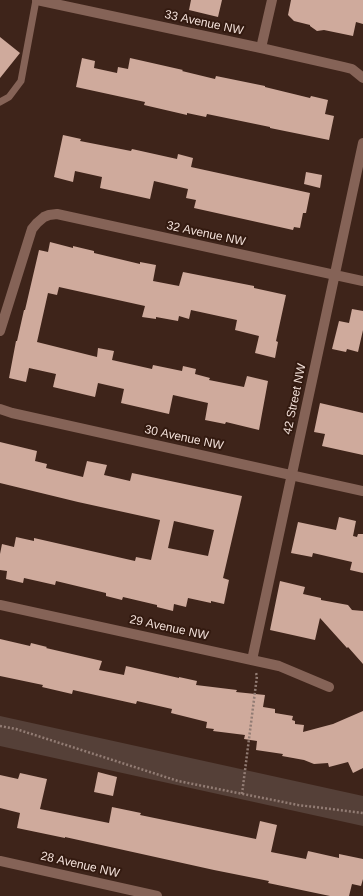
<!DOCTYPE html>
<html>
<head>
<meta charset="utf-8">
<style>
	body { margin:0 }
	canvas { display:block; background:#3e241a }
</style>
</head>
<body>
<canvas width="363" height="896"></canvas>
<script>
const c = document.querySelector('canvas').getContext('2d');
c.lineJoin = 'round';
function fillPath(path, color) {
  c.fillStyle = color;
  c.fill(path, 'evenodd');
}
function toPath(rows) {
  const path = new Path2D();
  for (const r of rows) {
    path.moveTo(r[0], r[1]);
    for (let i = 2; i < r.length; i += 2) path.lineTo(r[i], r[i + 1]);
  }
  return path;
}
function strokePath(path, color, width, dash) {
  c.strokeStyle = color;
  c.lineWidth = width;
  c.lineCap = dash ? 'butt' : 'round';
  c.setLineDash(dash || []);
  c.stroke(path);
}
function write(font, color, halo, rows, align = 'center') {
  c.font = font + ' Helvetica,sans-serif';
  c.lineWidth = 4;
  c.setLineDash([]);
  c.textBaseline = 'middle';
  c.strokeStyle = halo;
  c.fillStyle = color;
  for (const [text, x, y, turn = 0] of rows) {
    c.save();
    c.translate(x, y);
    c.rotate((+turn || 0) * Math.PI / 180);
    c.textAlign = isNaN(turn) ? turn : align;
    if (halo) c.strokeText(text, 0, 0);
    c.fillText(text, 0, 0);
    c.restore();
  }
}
fillPath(toPath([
	[0,716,363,796,363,826,0,746]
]), '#554038');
fillPath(toPath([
	[191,0,222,0,218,17,189,10],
	[291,0,363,0,363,24,356,22,353,36,324,30,317,31,310,26,310,25,294,21,288,15],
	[0,37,20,53,0,78],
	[82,58,95,61,94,68,117,73,118,67,128,69,130,58,183,70,182,71,215,79,216,76,265,86,265,87,310,98,311,96,328,100,325,114,334,116,329,140,270,128,270,127,207,114,206,117,187,113,187,115,144,105,145,102,76,87],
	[63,135,81,139,80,141,131,151,132,149,177,159,178,154,193,158,191,167,310,193,306,213,303,213,300,228,294,227,293,230,194,208,196,200,186,198,188,189,154,181,150,199,100,188,102,177,75,171,73,182,54,177],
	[306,172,322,175,320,188,304,184],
	[50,242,73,248,73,246,94,251,94,253,140,264,140,262,156,265,153,281,179,286,183,272,254,286,254,288,286,295,276,341,278,342,275,358,255,353,259,336,235,330,237,320,191,310,189,319,179,316,178,321,156,317,156,319,142,317,145,306,59,287,57,295,48,293,37,342,97,357,98,348,114,351,112,360,152,369,153,365,182,371,183,366,196,369,195,374,210,378,209,380,244,387,247,376,268,381,259,430,226,422,225,424,205,420,208,403,173,395,169,414,121,403,124,389,98,383,95,397,53,387,56,374,29,368,26,382,9,378,16,341,17,341,24,310,25,310,39,250,48,252],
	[352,309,363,311,363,330,358,352,347,349,346,352,332,349,339,321,349,323],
	[320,403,363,413,363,455,322,446,325,434,314,432],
	[0,442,37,451,35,461,47,464,46,468,83,477,87,461,107,465,104,475,130,481,132,473,242,496,223,578,229,580,224,604,211,601,211,603,188,598,186,607,174,604,173,611,157,607,157,605,123,597,122,600,106,596,106,593,56,581,55,585,24,578,23,583,6,579,7,571,0,570,0,554,2,544,14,547,16,537,34,541,34,538,135,561,136,557,151,560,160,520,78,502,0,483],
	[174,521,214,530,208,556,168,548],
	[339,517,356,521,353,536,357,537,358,534,363,534,363,573,350,570,352,562,313,553,312,557,291,553,298,522,336,530],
	[280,581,305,587,303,594,321,598,321,600,348,605,352,610,363,611,363,664,348,647,347,648,320,618,315,640,270,630],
	[0,639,30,646,31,643,47,647,46,648,102,661,99,670,124,675,126,666,179,678,179,677,197,681,196,685,237,690,236,692,265,695,263,707,275,709,275,713,293,716,292,720,295,721,295,724,304,725,303,732,333,724,363,711,363,768,353,773,348,762,329,767,328,763,314,764,304,760,282,756,283,754,256,750,257,741,244,739,245,735,213,731,214,729,206,728,207,722,171,713,172,709,137,701,136,704,73,690,72,694,42,687,43,685,0,676],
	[98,772,117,777,113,796,94,792],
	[20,773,47,779,40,809,109,823,112,807,141,813,140,815,256,839,260,821,277,825,271,852,306,859,308,851,339,858,339,854,363,859,363,879,361,886,352,884,349,896,330,896,268,883,269,881,214,870,65,837,65,838,17,828,20,813,0,808,0,775,18,779]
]), '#cfaa9c');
strokePath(toPath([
	[0,726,16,729,178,781,298,805,363,813],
	[242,794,257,676,256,673]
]), '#927c74', 2.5, [2, 2]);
strokePath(toPath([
	[0,102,9,97,21,81,36,0]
]), '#856357', 7);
strokePath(toPath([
	[37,0,261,48,344,67,352,69,363,78],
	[261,48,272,0],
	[0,331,32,229,37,223,44,217,49,215,57,214,363,281],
	[0,409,12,413,363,491],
	[0,605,279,666,329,687],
	[252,660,363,143],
	[0,861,157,896]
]), '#856357', 10);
write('12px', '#f3e1da', '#331a10', [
	["33 Avenue NW",204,23,12],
	["32 Avenue NW",206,234,12],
	["42 Street NW",295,399,-78],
	["30 Avenue NW",184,438,12],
	["29 Avenue NW",169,628,12],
	["28 Avenue NW",80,865,13]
]);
</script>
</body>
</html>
